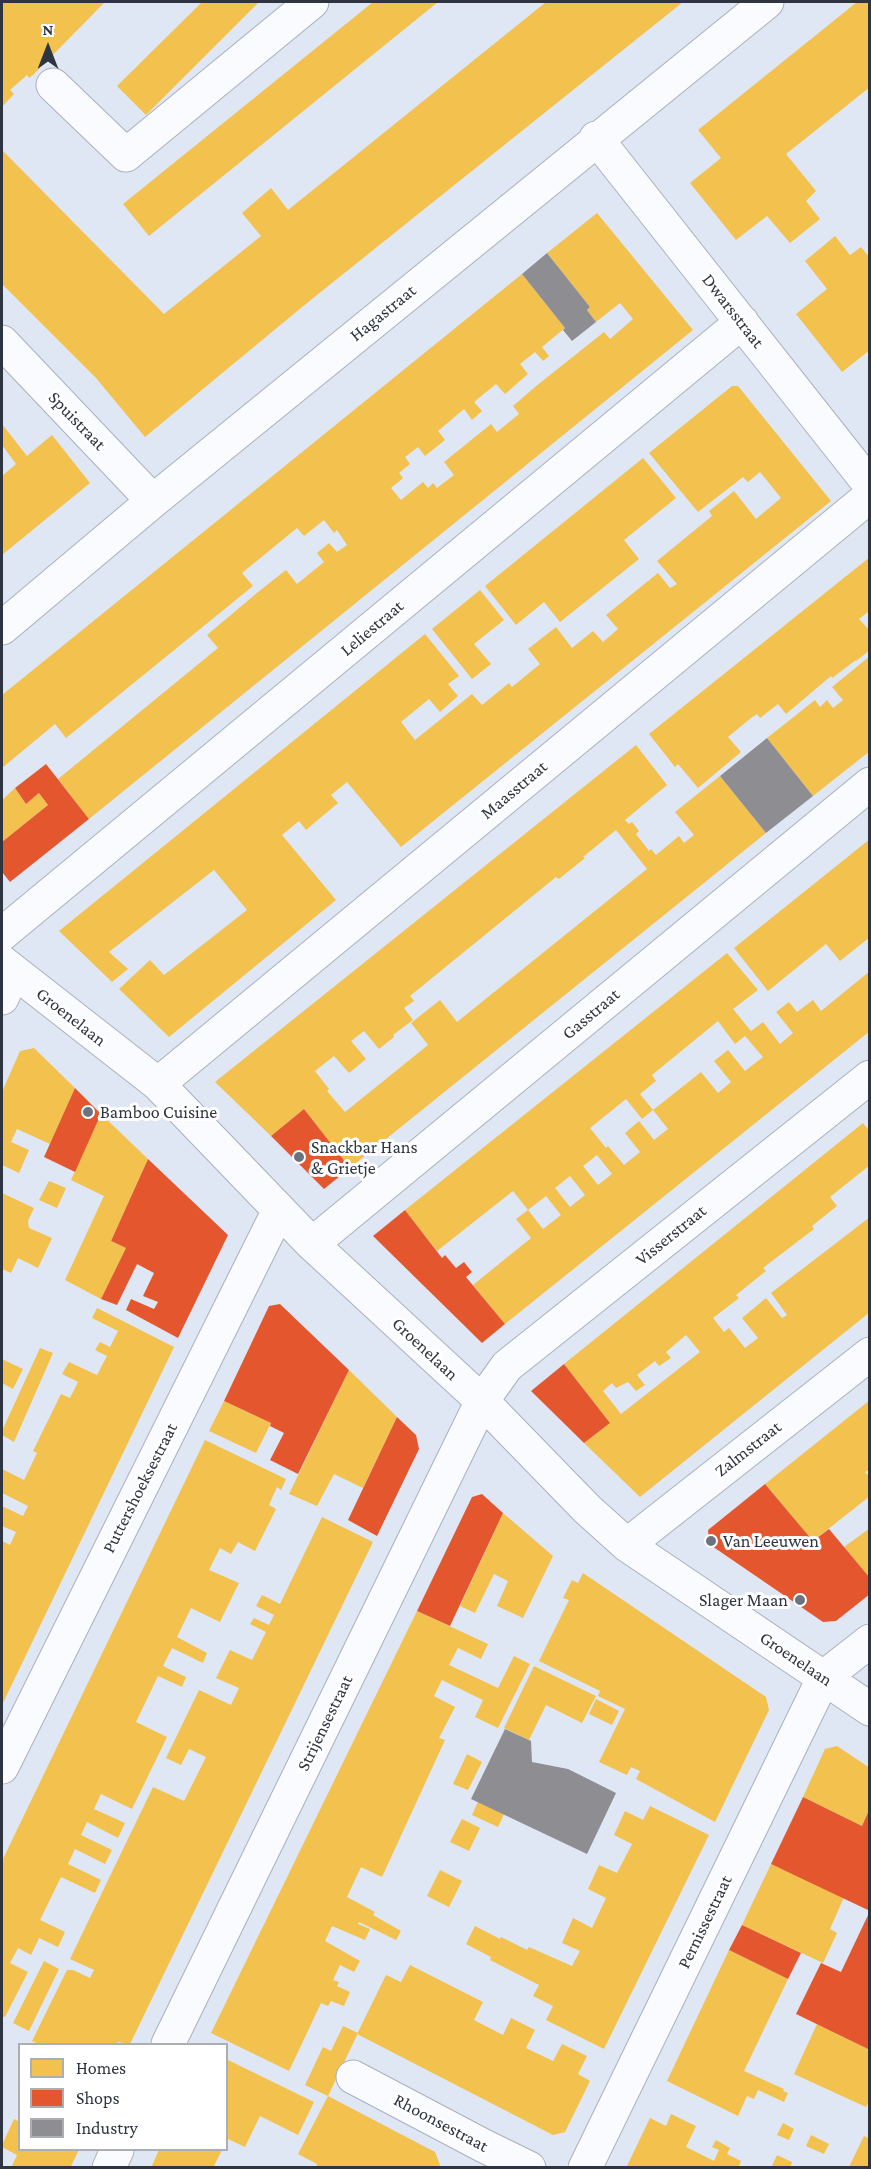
<!DOCTYPE html>
<html>
<head>
<meta charset="utf-8">
<style>
	body { margin:0 }
	#map { position:relative; width:871px; height:2169px; overflow:hidden; background:#dfe7f5; font-family:"Crimson Pro",serif }
	canvas { display:block }
	.frame { position:absolute; inset:0; border:3px solid #2e3541; pointer-events:none }
	.legend { position:absolute; left:18px; top:2043px; width:210px; height:108px; box-sizing:border-box; background:#fff; border:2px solid #abaeb3; margin:0; padding:8px 10px; list-style:none; font-size:18px; color:#2e3541 }
	.legend li { display:flex; align-items:center; gap:12px; height:30px }
	.legend b { width:30px; border:2px solid #abaeb3 }
	.north { position:absolute; left:18px; top:18px; width:60px; height:60px; -webkit-text-stroke:4px #fff; paint-order:stroke; rotate:0deg; font-size:16px; font-weight:700; line-height:24px; text-align:center; color:#2e3541 }
	.north::after { content:''; display:block; margin:auto; width:21px; height:27px; background:#2e3541; clip-path:polygon(50% 0,100% 100%,50% 72%,0 100%) }
</style>
</head>
<body>
<div id="map">
<canvas width="871" height="2169"></canvas>
<div class="frame"></div>
<ul class="legend">
<li><b style="height:16px;background:#f2c14e"></b>Homes</li>
<li><b style="height:16px;background:#e4572e"></b>Shops</li>
<li><b style="height:16px;background:#8d8d92"></b>Industry</li>
</ul>
<div class="north">N</div>
</div>
<script>
const c = document.querySelector('canvas').getContext('2d');
c.lineJoin = 'round';
function fillPath(path, color) {
  c.fillStyle = color;
  c.fill(path, 'evenodd');
}
function toPath(rows) {
  const path = new Path2D();
  for (const r of rows) {
    path.moveTo(r[0], r[1]);
    for (let i = 2; i < r.length; i += 2) path.lineTo(r[i], r[i + 1]);
  }
  return path;
}
function strokePath(path, color, width, dash) {
  c.strokeStyle = color;
  c.lineWidth = width;
  c.lineCap = dash ? 'butt' : 'round';
  c.setLineDash(dash || []);
  c.stroke(path);
}
function write(font, color, halo, rows, align = 'center') {
  c.font = font + ' "Crimson Pro",serif';
  c.lineWidth = 6;
  c.setLineDash([]);
  c.textBaseline = 'middle';
  c.strokeStyle = halo;
  c.fillStyle = color;
  for (const [text, x, y, turn = 0] of rows) {
    c.save();
    c.translate(x, y);
    c.rotate((+turn || 0) * Math.PI / 180);
    c.textAlign = isNaN(turn) ? turn : align;
    if (halo) c.strokeText(text, 0, 0);
    c.fillText(text, 0, 0);
    c.restore();
  }
}
fillPath(toPath([
	[4,2,105,2,33,75,29,78,27,75,10,90,14,94,2,107,2,4],
	[202,2,259,2,146,115,117,86],
	[373,2,438,2,149,236,123,204],
	[546,2,683,2,307,303,145,437,96,378,2,284,2,150,164,314,261,236,242,213,271,188,288,210],
	[857,2,870,2,870,87,786,154,816,191,806,201,820,219,790,243,767,216,736,240,690,183,721,158,698,130],
	[597,213,693,330,89,819,58,779,218,648,207,635,258,592,286,570,297,584,324,562,317,553,329,543,337,552,347,545,337,530,334,533,324,520,304,536,297,528,242,573,253,586,66,738,55,724,2,768,2,695,522,274,565,328,542,347,549,356,543,361,535,352,520,364,528,374,505,394,496,384,474,402,482,411,472,420,464,409,438,431,445,440,425,456,418,447,405,457,410,464,399,473,403,478,391,488,401,500,423,482,428,488,433,483,437,488,454,475,444,462,491,424,497,432,519,414,513,406,535,387,604,332,610,339,633,319,620,303,596,322,587,310,590,307,547,253],
	[835,236,850,255,861,247,870,258,870,350,842,372,796,314,827,289,805,261],
	[732,386,738,386,831,501,401,847,347,782,331,795,338,803,306,830,299,821,282,835,336,900,169,1037,119,989,150,960,164,975,247,910,214,870,109,952,128,969,112,982,59,931,425,634,459,676,448,684,458,696,440,712,429,699,401,722,415,740,472,694,482,705,509,683,512,687,540,664,528,649,556,627,572,648,593,631,603,642,618,629,606,615,658,573,670,588,677,584,657,561,712,516,709,511,734,491,756,519,781,498,760,472,748,482,743,477,698,512,649,453],
	[2,424,27,456,52,435,90,483,2,555,2,476,16,464,2,445],
	[643,458,676,498,624,540,639,559,560,622,544,602,516,625,485,586],
	[870,557,870,614,868,612,859,619,870,631,870,650,856,661,856,660,832,678,831,676,786,714,778,704,760,718,757,714,751,718,728,737,741,752,698,788,678,764,675,767,649,734],
	[480,590,504,620,474,644,491,664,472,679,432,629],
	[870,656,870,751,813,796,767,738,815,700,820,707,827,700,833,708,843,700,832,687],
	[636,745,667,785,625,820,629,824,632,822,639,831,636,834,649,851,651,849,656,855,679,836,684,843,694,835,675,812,720,776,766,833,350,1168,304,1109,271,1136,215,1082],
	[616,830,647,869,457,1022,440,1000,411,1023,428,1045,345,1112,327,1091,329,1089,315,1071,334,1056,349,1073,366,1059,351,1041,364,1031,379,1049,394,1037,393,1035,413,1020,404,1008,414,1001,410,996,556,877,559,879,585,858,583,857],
	[15,788,26,804,39,793,48,805,2,842,2,800],
	[870,839,870,937,840,961,826,944,768,991,734,948],
	[727,953,758,990,733,1009,751,1031,763,1022,780,1044,793,1033,776,1012,789,1002,797,1012,813,1000,821,1011,870,971,870,1031,505,1324,473,1285,531,1238,516,1219,528,1210,543,1229,561,1215,546,1196,528,1210,513,1191,437,1251,405,1210],
	[718,1021,735,1044,745,1036,763,1057,745,1071,728,1050,714,1061,731,1082,718,1093,701,1072,653,1110,668,1129,654,1140,639,1121,625,1133,640,1152,624,1165,608,1146,606,1148,590,1128,626,1099,642,1119,653,1110,640,1094,656,1081,652,1075],
	[597,1155,612,1174,598,1185,583,1166],
	[570,1176,585,1195,570,1207,555,1188],
	[34,1048,75,1088,50,1144,17,1129,11,1142,29,1150,19,1173,2,1165,2,1092,20,1051],
	[101,1114,148,1159,111,1241,126,1248,101,1299,65,1280,104,1196,71,1180],
	[863,1123,870,1132,870,1165,830,1197,837,1206,812,1226,814,1229,763,1268,766,1271,736,1295,739,1298,713,1318,724,1332,729,1328,745,1348,758,1338,742,1318,766,1298,782,1318,787,1315,771,1293,870,1217,870,1312,640,1497,584,1443,610,1423,564,1364],
	[686,1335,700,1352,621,1414,603,1391,612,1383,616,1388,628,1382,636,1391,645,1385,637,1375,655,1361,659,1366,671,1358,666,1352],
	[49,1181,66,1188,57,1208,39,1200],
	[2,1193,34,1208,28,1221,29,1228,52,1238,38,1268,18,1258,11,1273,2,1269],
	[97,1308,174,1347,2,1705,2,1541,10,1545,16,1532,2,1526,2,1506,23,1516,28,1506,2,1493,2,1469,24,1480,37,1453,33,1451,61,1394,70,1398,78,1382,62,1374,69,1362,97,1375,107,1356,95,1350,100,1342,110,1347,118,1331,92,1318],
	[40,1348,53,1353,14,1442,2,1435,2,1431],
	[2,1359,23,1369,13,1389,2,1383],
	[349,1370,397,1417,363,1488,334,1474,317,1506,289,1494],
	[870,1400,870,1469,865,1472,870,1477,870,1496,813,1541,765,1484],
	[224,1401,271,1423,256,1453,209,1431],
	[205,1440,286,1479,281,1490,277,1487,269,1505,276,1509,255,1551,238,1542,231,1554,220,1548,209,1570,239,1583,233,1595,220,1622,191,1608,177,1637,207,1653,203,1663,172,1648,163,1666,186,1677,182,1687,158,1676,136,1722,167,1737,132,1809,101,1794,94,1809,125,1823,118,1838,87,1822,81,1835,112,1850,105,1864,75,1849,68,1864,101,1880,95,1893,61,1877,40,1920,65,1932,58,1947,39,1938,31,1955,18,1948,10,1963,28,1972,5,2017,2,2016,2,1861],
	[503,1513,553,1556,523,1618,497,1606,508,1581,494,1574,475,1613,460,1606],
	[322,1517,373,1542,130,2044,118,2042,117,2044,39,2044,32,2041,67,1970,73,1970,90,1978,94,1970,70,1959,153,1787,184,1801,206,1757,189,1749,181,1765,166,1758,199,1690,231,1705,239,1688,216,1678,230,1650,252,1660,266,1632,250,1624,254,1618,269,1625,274,1615,256,1606,262,1595,280,1604],
	[870,1528,870,1578,844,1547],
	[583,1573,766,1697,769,1710,715,1822,636,1779,640,1771,631,1767,627,1775,599,1762,625,1709,598,1696,600,1691,539,1661,569,1600,563,1598,572,1580,578,1583],
	[417,1611,488,1644,481,1659,458,1648,449,1665,498,1688,514,1656,530,1664,498,1728,475,1717,483,1700,442,1680,434,1696,455,1707,439,1738,445,1740,382,1877,361,1867,347,1897,375,1912,373,1915,401,1931,396,1940,359,1922,358,1924,370,1929,365,1940,332,1926,325,1941,360,1961,354,1972,340,1965,333,1980,339,1982,337,1986,350,1992,344,2006,331,2001,328,2006,321,2003,289,2071,211,2033],
	[534,1666,596,1696,582,1723,546,1705,529,1740,504,1728],
	[596,1699,619,1711,612,1725,589,1714],
	[837,1746,870,1768,870,1808,862,1826,803,1797,825,1749],
	[467,1754,482,1762,468,1790,453,1784],
	[478,1802,504,1814,498,1827,472,1815],
	[650,1806,709,1835,604,2049,546,2020,553,2006,533,1996,539,1985,490,1960,491,1957,466,1944,475,1926,500,1939,501,1937,527,1950,529,1947,572,1966,580,1951,562,1943,573,1918,592,1928,606,1898,588,1889,599,1865,617,1873,632,1844,614,1835,625,1811,643,1820],
	[462,1819,480,1828,469,1851,450,1842],
	[771,1864,844,1897,830,1929,837,1933,823,1963,742,1925],
	[440,1870,462,1881,449,1907,427,1896],
	[729,1950,788,1979,744,2071,784,2089,783,2091,788,2093,784,2102,758,2090,754,2099,747,2096,738,2116,667,2081],
	[44,1961,59,1969,29,2031,13,2023],
	[410,1965,483,2002,474,2020,503,2035,511,2018,535,2030,526,2048,553,2061,562,2044,587,2056,578,2074,590,2081,565,2132,553,2135,357,2034,386,1975,401,1982],
	[817,2024,870,2050,870,2100,866,2107,794,2074],
	[343,2026,358,2033,328,2096,305,2085,323,2047,331,2051],
	[226,2059,314,2102,298,2135,260,2116,245,2147,226,2138],
	[328,2096,435,2152,440,2165,438,2168,316,2168,317,2164,298,2154],
	[671,2114,696,2126,686,2147,714,2161,719,2150,712,2147,716,2140,730,2148,727,2154,741,2161,738,2168,626,2168,650,2118,666,2126],
	[14,2119,20,2122,20,2150,79,2150,70,2168,11,2168,17,2155,2,2147,2,2145],
	[783,2123,794,2129,789,2140,777,2135],
	[811,2135,829,2144,824,2154,806,2146],
	[864,2136,870,2139,870,2168,851,2168,849,2167],
	[159,2150,222,2150,213,2168,151,2168],
	[777,2155,792,2162,790,2168,771,2168]
]), '#f2c14e');
fillPath(toPath([
	[46,764,89,819,10,882,2,872,2,842,48,805,39,793,26,804,15,788],
	[75,1088,101,1114,75,1172,44,1157],
	[304,1109,350,1168,324,1189,271,1136],
	[148,1159,228,1235,178,1338,126,1310,131,1299,154,1309,158,1302,143,1296,154,1273,137,1264,117,1305,101,1299,126,1248,111,1241],
	[405,1210,442,1258,445,1255,456,1268,464,1262,472,1272,466,1277,505,1324,482,1343,373,1236],
	[280,1304,349,1370,298,1474,270,1460,284,1433,270,1426,271,1423,224,1401,269,1306],
	[564,1364,610,1423,584,1443,531,1391],
	[397,1417,416,1435,419,1449,377,1536,348,1520],
	[765,1484,813,1541,829,1529,870,1578,870,1594,836,1621,823,1622,709,1544,708,1530],
	[482,1494,503,1513,450,1626,417,1611,472,1497],
	[803,1797,862,1826,870,1808,870,1911,771,1864],
	[870,1911,870,2050,796,2014,821,1963,841,1972],
	[742,1925,801,1953,788,1979,729,1950]
]), '#e4572e');
fillPath(toPath([
	[547,253,590,307,587,310,596,322,572,341,563,330,565,328,522,274],
	[767,738,813,796,766,833,720,776],
	[505,1729,531,1741,532,1762,568,1769,616,1793,587,1854,471,1799]
]), '#8d8d92');
const minor = toPath([
	[53,85,126,155,312,2],
	[596,138,870,485],
	[2,342,153,501],
	[2,628,153,501,767,2],
	[2,934,742,322],
	[2,962,158,1084,312,1244,482,1401,587,1509,627,1545,870,1709],
	[2,998,13,973],
	[158,1084,870,496],
	[312,1244,870,784],
	[627,1545,870,1354],
	[2,1767,279,1210],
	[168,2044,482,1401,507,1366,870,1077],
	[353,2077,484,2146,529,2168],
	[109,2168,117,2150],
	[585,2168,824,1677,870,1641]
]);
strokePath(minor, '#aab0bb', 35);
strokePath(minor, '#fafbfe', 33);
for (const [x, y, r, color] of [
	[88,1112,6,"#6c7380"],
	[299,1157,6,"#6c7380"],
	[711,1541,6,"#6c7380"],
	[800,1600,6,"#6c7380"]
]) {
  const dot = new Path2D();
  dot.arc(x, y, r, 0, 2 * Math.PI);
  c.fillStyle = color;
  c.fill(dot);
  strokePath(dot, '#fff', 2);
}
write('18px', '#2e3541', '#fff', [
	["Dwarsstraat",733,311,52],
	["Hagastraat",383,313,-39],
	["Spuistraat",77,421,46],
	["Leliestraat",372,628,-40],
	["Maasstraat",514,790,-40],
	["Gasstraat",591,1014,-40],
	["Groenelaan",71,1017,38],
	["Visserstraat",671,1235,-39],
	["Groenelaan",425,1349,43],
	["Zalmstraat",748,1449,-38],
	["Puttershoeksestraat",140,1488,-63],
	["Groenelaan",796,1659,34],
	["Strijensestraat",325,1723,-64],
	["Pernissestraat",705,1922,-64],
	["Rhoonsestraat",441,2123,28]
]);
write('18px', '#2e3541', '#fff', [
	["Bamboo Cuisine",100,1112],
	["Snackbar Hans",311,1147],
	["& Grietje",311,1168],
	["Van Leeuwen",723,1541],
	["Slager Maan",788,1600,"right"]
], 'left');
</script>
</body>
</html>
